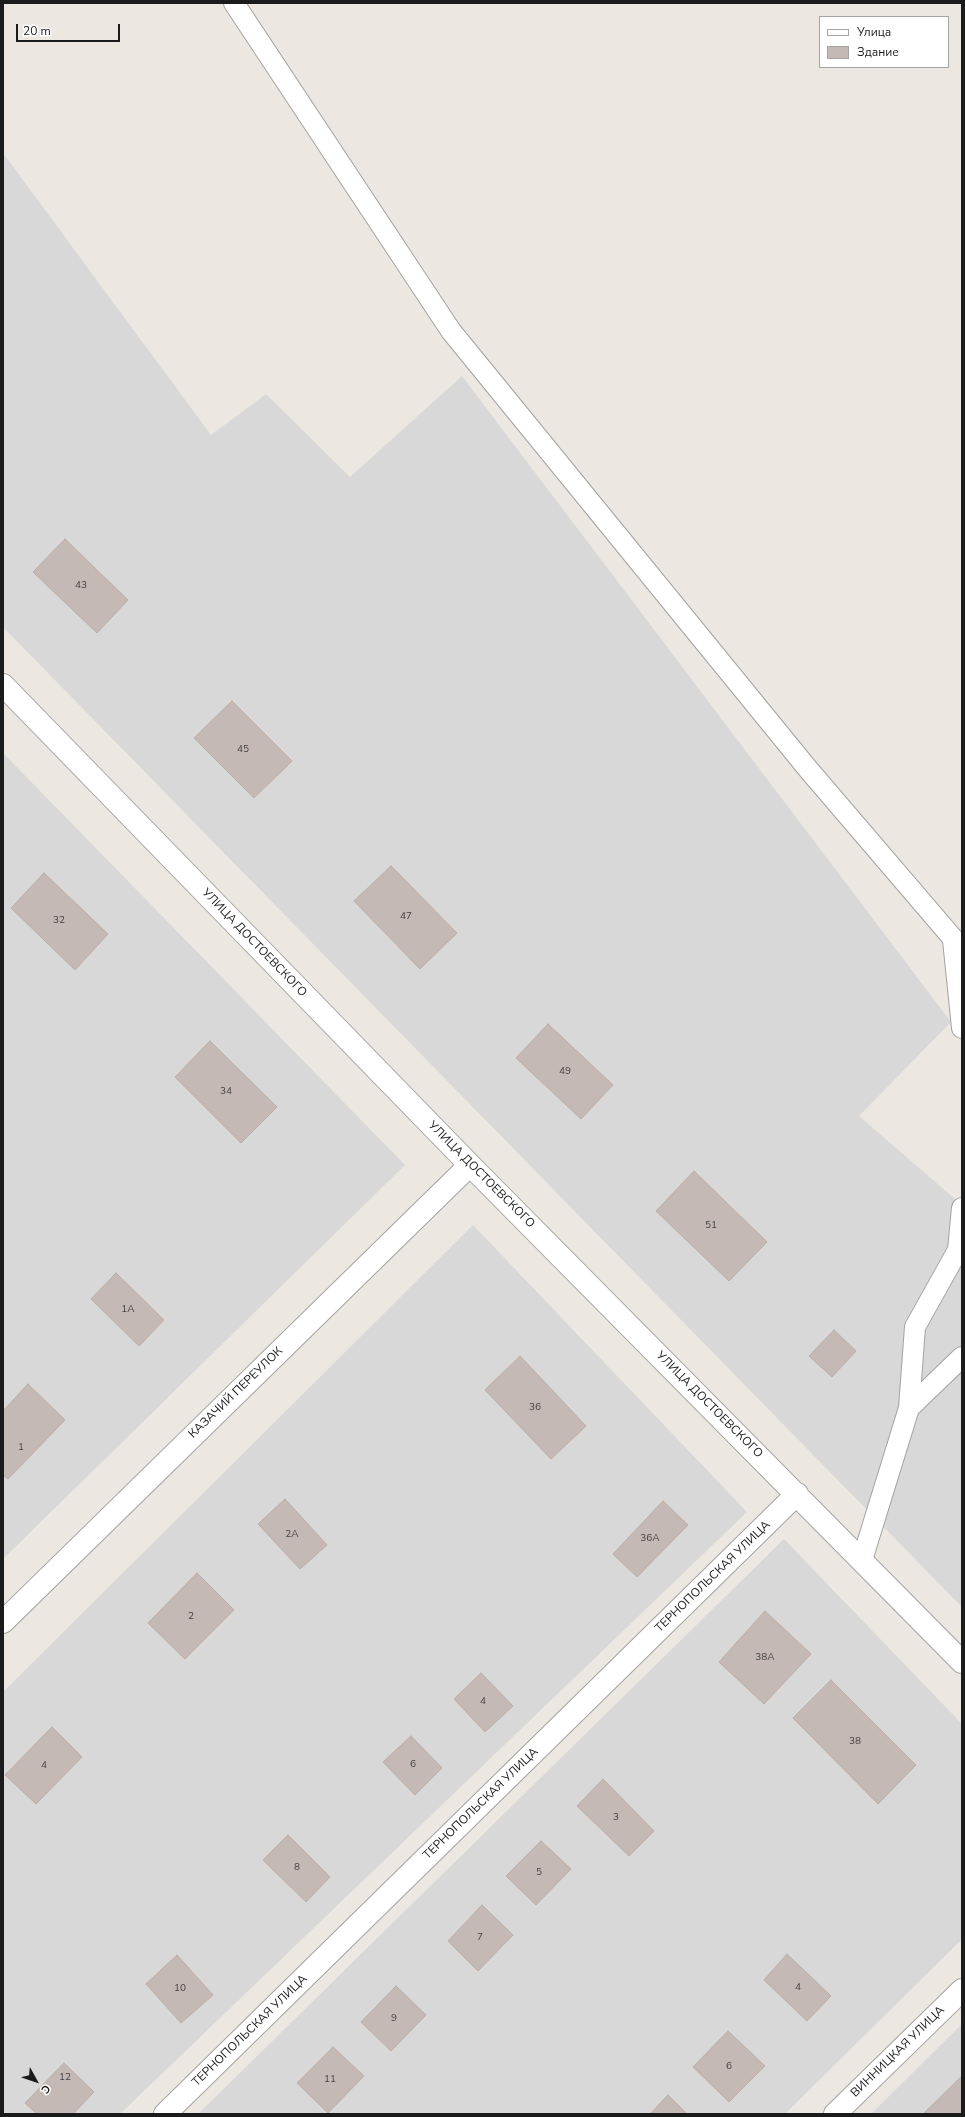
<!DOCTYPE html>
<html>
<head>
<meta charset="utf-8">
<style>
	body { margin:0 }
	#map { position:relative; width:965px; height:2117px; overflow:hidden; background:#ece7e0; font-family:"Nunito Sans",sans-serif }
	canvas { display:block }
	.frame { position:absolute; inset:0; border:4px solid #1b1b1b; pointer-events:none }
	.legend { position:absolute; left:819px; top:16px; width:130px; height:52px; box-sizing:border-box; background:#fff; border:1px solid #a4a4a4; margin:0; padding:5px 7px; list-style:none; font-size:12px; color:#1b1b1b }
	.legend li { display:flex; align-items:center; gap:8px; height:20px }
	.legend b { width:20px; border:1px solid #a4a4a4 }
	.north { position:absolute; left:16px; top:2061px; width:40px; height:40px; -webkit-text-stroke:3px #fff; paint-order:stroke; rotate:130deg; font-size:11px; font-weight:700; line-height:16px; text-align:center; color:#1b1b1b }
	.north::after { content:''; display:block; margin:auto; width:14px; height:18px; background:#1b1b1b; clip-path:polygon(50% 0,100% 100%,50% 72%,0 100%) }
	.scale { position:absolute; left:16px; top:24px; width:104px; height:18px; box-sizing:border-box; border:2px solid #1b1b1b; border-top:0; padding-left:5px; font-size:12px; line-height:14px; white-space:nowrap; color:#1b1b1b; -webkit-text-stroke:3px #fff; paint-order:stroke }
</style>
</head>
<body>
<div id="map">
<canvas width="965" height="2117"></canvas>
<div class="frame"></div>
<ul class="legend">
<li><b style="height:5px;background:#fff"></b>Улица</li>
<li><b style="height:11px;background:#c4b9b4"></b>Здание</li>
</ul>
<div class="north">С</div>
<div class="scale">20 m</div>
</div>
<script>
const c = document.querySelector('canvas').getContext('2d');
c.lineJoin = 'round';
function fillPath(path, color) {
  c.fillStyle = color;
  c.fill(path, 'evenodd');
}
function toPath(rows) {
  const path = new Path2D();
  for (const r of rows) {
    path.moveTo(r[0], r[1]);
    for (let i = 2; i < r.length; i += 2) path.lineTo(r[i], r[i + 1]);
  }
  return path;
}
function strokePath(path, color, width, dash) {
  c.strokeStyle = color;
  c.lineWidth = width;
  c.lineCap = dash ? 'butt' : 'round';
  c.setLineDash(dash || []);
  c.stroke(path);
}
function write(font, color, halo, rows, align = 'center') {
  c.font = font + ' "Nunito Sans",sans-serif';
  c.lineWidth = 3.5;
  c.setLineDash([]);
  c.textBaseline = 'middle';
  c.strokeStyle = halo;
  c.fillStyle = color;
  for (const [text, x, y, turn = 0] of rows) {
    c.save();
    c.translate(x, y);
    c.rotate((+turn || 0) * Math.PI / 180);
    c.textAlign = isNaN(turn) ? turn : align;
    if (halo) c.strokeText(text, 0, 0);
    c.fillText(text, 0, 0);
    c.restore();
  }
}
fillPath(toPath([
	[3,153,211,435,266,394,350,477,462,376,951,1022,859,1116,962,1205,962,1607,3,627],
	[3,753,405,1165,3,1559],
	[473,1225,747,1512,120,2114,3,2114,3,1692],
	[784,1539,962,1724,962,1939,785,2114,198,2114],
	[962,2024,962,2114,871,2114]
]), '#d9d8d8');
const building = toPath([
	[65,539,128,600,97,633,33,572,65,539],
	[232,701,292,761,254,798,194,738,232,701],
	[391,866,457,933,420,969,354,901,391,866],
	[44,873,108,934,75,970,11,908,44,873],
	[548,1024,613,1085,581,1119,516,1058,548,1024],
	[210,1041,277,1107,241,1143,175,1077,210,1041],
	[694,1171,767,1242,729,1281,656,1211,694,1171],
	[116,1273,164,1320,139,1346,91,1299,116,1273],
	[834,1330,856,1351,832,1377,809,1356,834,1330],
	[520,1356,586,1426,551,1459,485,1390,520,1356],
	[28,1384,65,1420,8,1479,3,1475,3,1411,28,1384],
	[285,1499,327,1545,300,1569,258,1524,285,1499],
	[663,1501,688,1525,637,1577,613,1554,663,1501],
	[197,1573,234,1610,185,1659,148,1623,197,1573],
	[765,1611,811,1654,764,1704,719,1662,765,1611],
	[481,1673,513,1706,485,1732,454,1699,481,1673],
	[831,1680,916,1765,878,1804,793,1718,831,1680],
	[52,1727,82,1757,36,1804,5,1775,52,1727],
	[411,1736,442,1768,415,1795,383,1762,411,1736],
	[603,1779,654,1831,629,1856,577,1806,603,1779],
	[288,1835,330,1877,306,1902,263,1860,288,1835],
	[541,1841,571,1869,536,1905,506,1876,541,1841],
	[482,1905,513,1935,478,1971,448,1941,482,1905],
	[787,1954,831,1996,807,2021,764,1980,787,1954],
	[177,1955,213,1995,181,2023,146,1984,177,1955],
	[396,1986,426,2015,391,2051,361,2022,396,1986],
	[728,2031,765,2066,729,2102,693,2067,728,2031],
	[333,2047,364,2076,328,2113,297,2083,333,2047],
	[64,2063,94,2092,73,2114,37,2114,25,2103,64,2063],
	[962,2076,962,2114,923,2114,962,2076],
	[668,2095,687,2114,650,2114,668,2095]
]);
fillPath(building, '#c4b9b4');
strokePath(building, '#bdada3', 1);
const lane = toPath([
	[234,3,451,331,808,769,962,949],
	[953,940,962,1028],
	[909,1408,915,1327,958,1250,962,1208],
	[862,1560,909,1408,962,1357]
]);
const street = toPath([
	[3,685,470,1165,962,1662],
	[3,1622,470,1165],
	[165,2114,797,1494],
	[835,2114,962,1990]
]);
strokePath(lane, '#a2a2a2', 22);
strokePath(street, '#a2a2a2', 24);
strokePath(lane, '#fff', 20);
strokePath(street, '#fff', 22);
write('10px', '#454241', null, [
	["43",81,586],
	["45",243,750],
	["47",406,917],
	["32",59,921],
	["49",565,1072],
	["34",226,1092],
	["51",711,1226],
	["1А",128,1310],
	["36",535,1408],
	["1",21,1448],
	["2А",292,1535],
	["36А",650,1539],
	["2",191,1617],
	["38А",765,1658],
	["4",483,1702],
	["38",855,1742],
	["6",413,1765],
	["4",44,1766],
	["3",616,1818],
	["8",297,1868],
	["5",539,1873],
	["7",480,1938],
	["4",798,1988],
	["10",180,1989],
	["9",394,2019],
	["6",729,2067],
	["12",65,2078],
	["11",330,2080]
]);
write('12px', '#1b1b1b', '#fff', [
	["УЛИЦА ДОСТОЕВСКОГО",254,943,46],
	["УЛИЦА ДОСТОЕВСКОГО",481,1175,45],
	["КАЗАЧИЙ ПЕРЕУЛОК",236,1393,-44],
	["УЛИЦА ДОСТОЕВСКОГО",709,1405,45],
	["ТЕРНОПОЛЬСКАЯ УЛИЦА",713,1577,-44],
	["ТЕРНОПОЛЬСКАЯ УЛИЦА",481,1804,-44],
	["ТЕРНОПОЛЬСКАЯ УЛИЦА",250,2031,-44],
	["ВИННИЦКАЯ УЛИЦА",898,2052,-44]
]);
</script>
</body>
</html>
